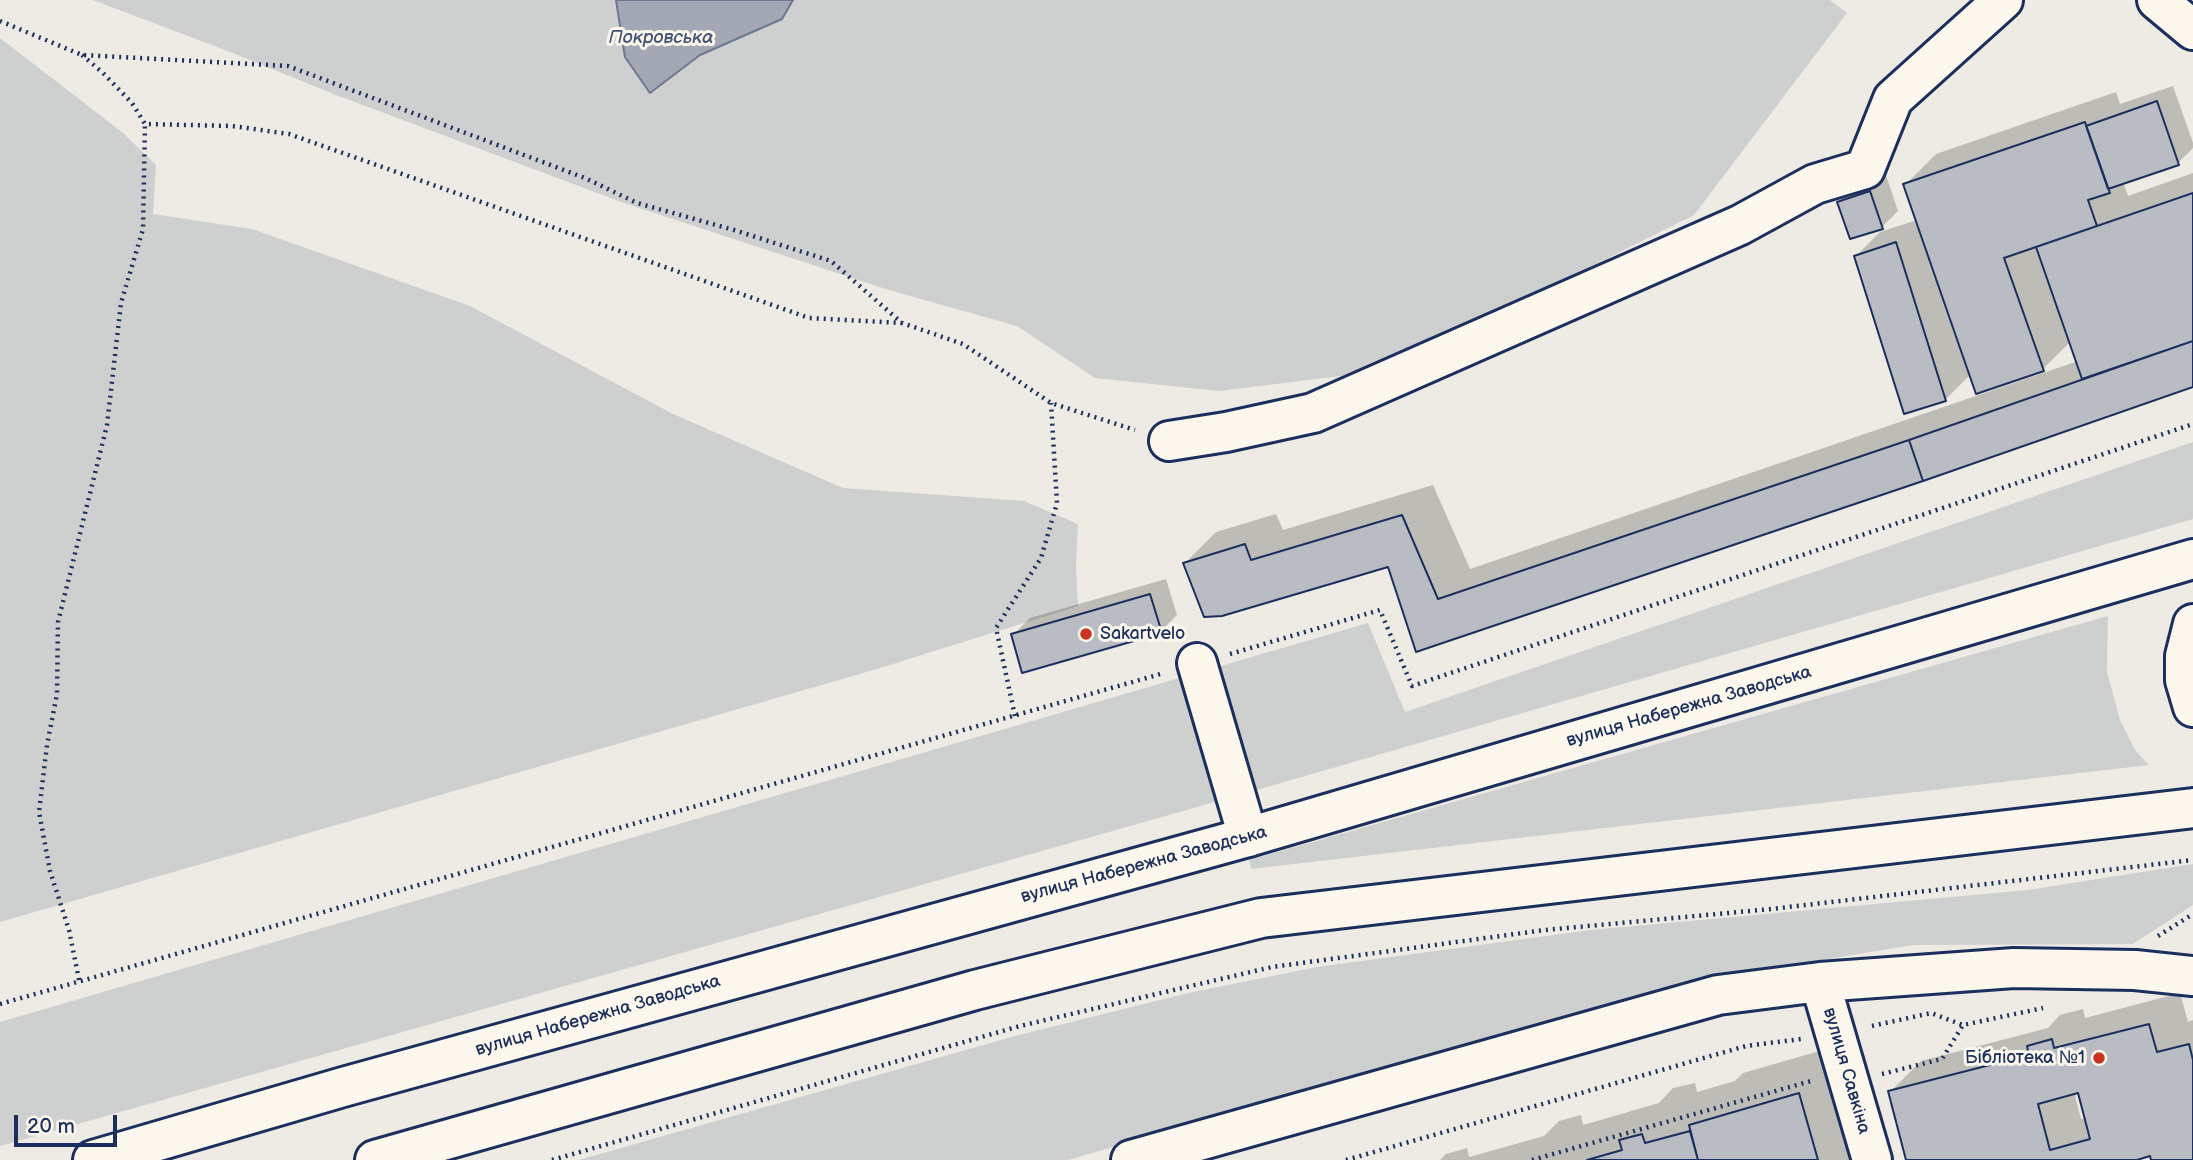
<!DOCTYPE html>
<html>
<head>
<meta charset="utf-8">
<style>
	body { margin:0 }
	#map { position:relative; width:2193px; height:1160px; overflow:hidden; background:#eeebe4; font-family:"Balsamiq Sans",sans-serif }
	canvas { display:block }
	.scale { position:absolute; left:14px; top:1115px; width:103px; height:32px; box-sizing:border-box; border:4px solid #1b2f5e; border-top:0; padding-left:9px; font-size:21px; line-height:24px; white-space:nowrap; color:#1b2f5e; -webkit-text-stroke:5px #fbf7ec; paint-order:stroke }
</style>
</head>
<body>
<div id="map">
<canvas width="2193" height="1160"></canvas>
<div class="scale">20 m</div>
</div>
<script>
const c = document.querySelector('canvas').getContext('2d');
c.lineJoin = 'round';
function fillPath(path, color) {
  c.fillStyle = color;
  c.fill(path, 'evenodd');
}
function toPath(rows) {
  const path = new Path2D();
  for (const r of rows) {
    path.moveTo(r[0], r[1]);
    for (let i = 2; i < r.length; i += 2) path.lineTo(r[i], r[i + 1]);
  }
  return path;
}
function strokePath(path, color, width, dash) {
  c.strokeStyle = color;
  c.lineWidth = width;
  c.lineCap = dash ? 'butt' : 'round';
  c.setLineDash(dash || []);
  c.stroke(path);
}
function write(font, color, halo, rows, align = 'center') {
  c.font = font + ' "Balsamiq Sans",sans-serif';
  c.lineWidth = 6;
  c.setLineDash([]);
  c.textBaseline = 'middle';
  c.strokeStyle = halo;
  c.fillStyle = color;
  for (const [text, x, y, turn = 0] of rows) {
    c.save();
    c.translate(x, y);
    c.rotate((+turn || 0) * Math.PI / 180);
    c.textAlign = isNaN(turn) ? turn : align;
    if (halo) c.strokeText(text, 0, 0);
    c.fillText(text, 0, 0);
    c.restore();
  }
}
fillPath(toPath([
	[93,0,616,0,625,57,650,93,700,55,782,19,793,0,1830,0,1847,13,1694,215,1544,290,1357,374,1219,391,1095,378,1017,326,889,290,624,203,336,95,233,53],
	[0,38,123,133,156,165,153,214,252,229,470,306,673,414,843,488,1024,501,1078,524,1076,566,1078,606,877,669,0,922],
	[2193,442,2193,519,1236,796,0,1146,0,1022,1368,623,1405,712],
	[2108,616,2107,672,2120,720,2135,750,2149,765,1251,869,1249,860],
	[2193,864,2193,905,2133,944,1913,945,1774,968,1572,1015,1068,1160,579,1160,1015,1036,1188,993,1317,967,1591,930,2028,890]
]), '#cecfcf');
const water = toPath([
	[616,0,793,0,782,19,700,55,650,93,625,57,616,0]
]);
fillPath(water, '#a3a8b4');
strokePath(water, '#6d7892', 2);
fillPath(toPath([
	[2173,86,2193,143,2193,148,2178,163,2123,182,2128,196,2193,173,2193,385,1417,650,1389,565,1185,563,1216,532,1276,514,1283,530,1433,485,1470,569,2078,361,2071,341,2043,369,1971,374,1945,400,1856,256,1880,232,1917,220,1905,185,1936,154,2116,92,2120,104],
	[1886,175,1898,211,1882,227,1839,202,1855,186],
	[1166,579,1177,615,1161,631,1013,635,1030,618],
	[2180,993,2188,1022,2193,1020,2193,1160,2153,1160,2152,1154,2130,1160,1908,1160,1890,1092,1921,1061,2048,1028,2060,1015,2083,1009,2085,1018],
	[2079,1091,2086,1118,2081,1119,2074,1092],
	[1851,1042,1853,1160,1440,1160,1446,1154,1467,1148,1469,1157,1544,1136,1559,1121,1581,1115,1583,1125,1659,1103,1673,1088,1695,1083,1697,1092,1735,1081,1743,1073]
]), '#0003');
const building = toPath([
	[2157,101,2179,165,2108,189,2086,126,2157,101],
	[2085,122,2110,193,2088,200,2097,226,2004,258,2044,371,1976,394,1903,184,2085,122],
	[1870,191,1883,229,1850,239,1837,202,1870,191],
	[2193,193,2193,341,2082,379,2036,247,2193,193],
	[1896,242,1946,401,1904,414,1854,256,1896,242],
	[2193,341,2193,387,1923,481,1909,440,2193,341],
	[1909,440,1923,481,1416,652,1388,567,1222,616,1204,617,1183,563,1245,544,1251,560,1402,515,1438,599,1909,440],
	[1150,594,1162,633,1022,673,1011,634,1150,594],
	[2149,1024,2157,1052,2189,1044,2193,1060,2193,1160,2151,1160,2150,1156,2137,1160,1906,1160,1888,1091,2029,1055,2027,1046,2052,1039,2054,1048,2149,1024],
	[2078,1093,2090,1139,2050,1150,2038,1104,2078,1093],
	[1799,1093,1818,1160,1698,1160,1689,1125,1799,1093],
	[1690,1131,1698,1160,1587,1160,1622,1150,1619,1140,1642,1134,1645,1143,1690,1131]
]);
fillPath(building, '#b9bcc3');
strokePath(building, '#1b2f5e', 2);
const minor = toPath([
	[2157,0,2193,30],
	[1169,441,1226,432,1313,413,1740,225,1815,184,1865,169,1893,99,2003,0],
	[1197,663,1248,837],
	[1820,982,1872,1160],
	[1131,1160,1718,995,1820,982,2014,968,2135,970,2193,976]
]);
const major = toPath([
	[2193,624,2185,656,2185,680,2193,707],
	[93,1160,343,1087,1248,837,2193,559],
	[375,1160,975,990,1261,918,2193,808]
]);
strokePath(minor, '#1b2f5e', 44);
strokePath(major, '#1b2f5e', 44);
strokePath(toPath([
	[0,21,82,55,288,66,585,178,637,203,734,230,831,261,902,323,963,344,1051,403,1135,430],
	[82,55,103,73,132,103,145,124,232,126,289,134,809,318,902,323],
	[1230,654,1380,610,1412,686,2193,424],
	[1015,716,996,628,1041,558,1057,503,1051,403],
	[2158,936,2193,914],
	[79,980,69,930,50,871,39,812,47,745,57,694,58,622,107,425,121,303,143,229,145,124],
	[0,1004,1164,673],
	[1872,1026,1931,1013,1963,1025],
	[1882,1074,1942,1059,1963,1025,2043,1008],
	[552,1160,1020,1026,1272,967,1545,930,1771,909,2193,860],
	[1346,1160,1746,1046,1801,1039],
	[1532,1160,1811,1081]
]), '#1b2f5e', 4.5, [2, 5]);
strokePath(minor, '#fbf7ec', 38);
strokePath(major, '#fbf7ec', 38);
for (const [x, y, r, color] of [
	[1086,634,7,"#c8321e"],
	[2099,1058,7,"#c8321e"]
]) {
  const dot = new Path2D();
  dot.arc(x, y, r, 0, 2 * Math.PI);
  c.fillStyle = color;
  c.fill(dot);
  strokePath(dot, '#fbf7ec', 2.5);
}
write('18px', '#1b2f5e', '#fbf7ec', [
	["Sakartvelo",1100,634],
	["Бібліотека №1",2085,1058,"right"]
], 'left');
write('18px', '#1b2f5e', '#fbf7ec', [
	["вулиця Набережна Заводська",1689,707,-16],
	["вулиця Набережна Заводська",1144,865,-15],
	["вулиця Набережна Заводська",598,1016,-16],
	["вулиця Савкіна",1846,1071,74]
]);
write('italic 19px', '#445378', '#fbf7ec', [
	["Покровська",661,38]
]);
</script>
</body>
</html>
